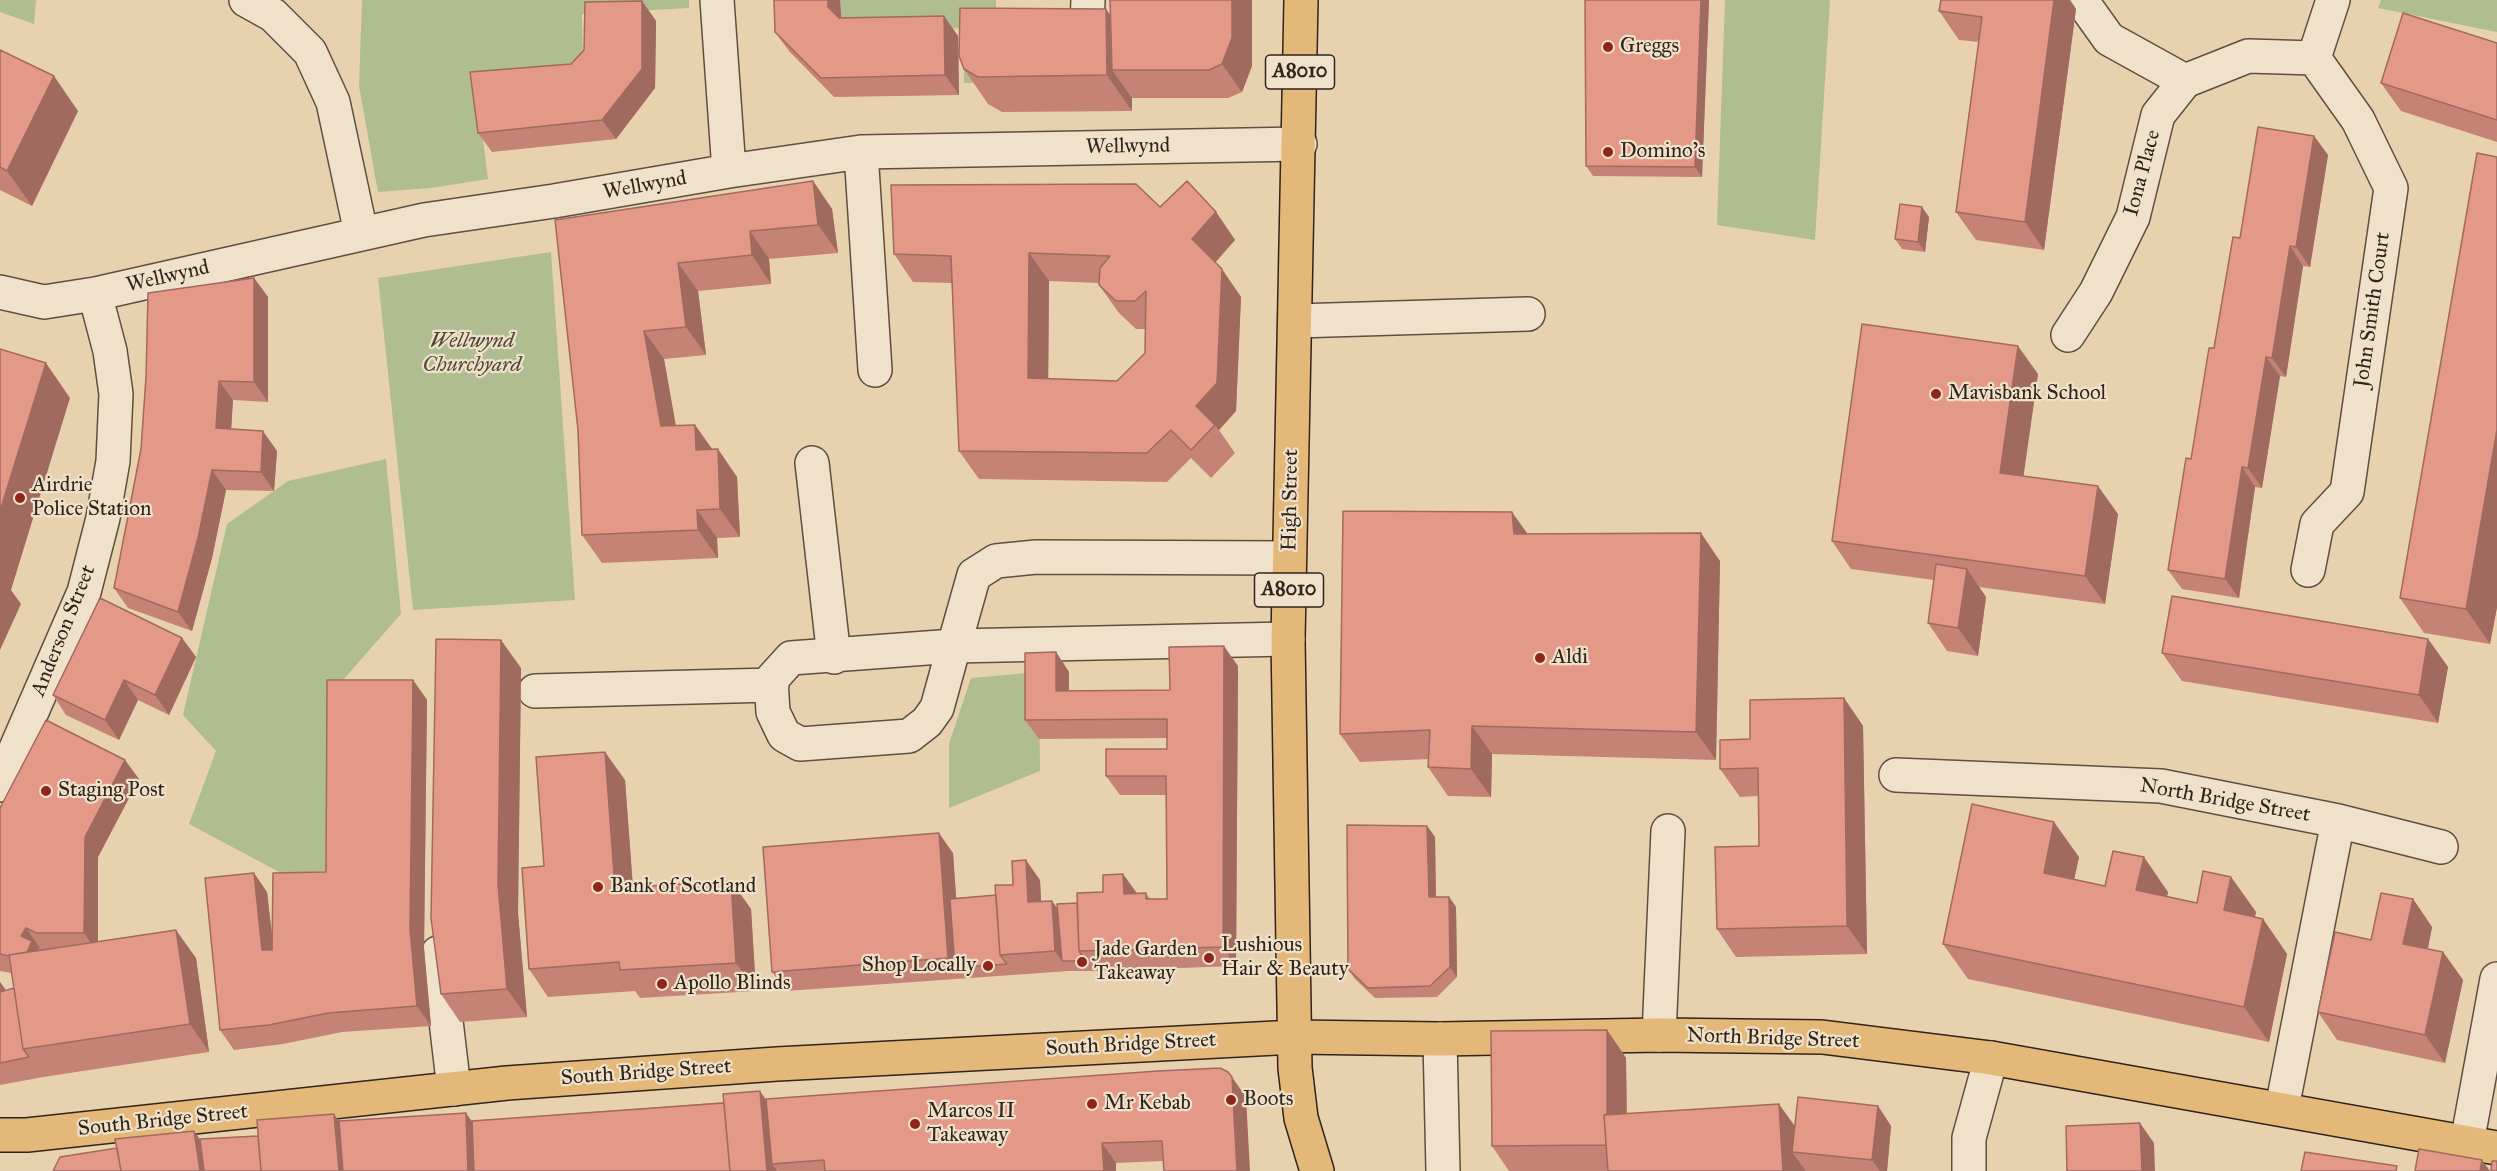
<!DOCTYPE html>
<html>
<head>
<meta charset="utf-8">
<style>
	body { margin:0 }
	canvas { display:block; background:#e8d1af }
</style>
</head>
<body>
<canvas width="2497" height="1171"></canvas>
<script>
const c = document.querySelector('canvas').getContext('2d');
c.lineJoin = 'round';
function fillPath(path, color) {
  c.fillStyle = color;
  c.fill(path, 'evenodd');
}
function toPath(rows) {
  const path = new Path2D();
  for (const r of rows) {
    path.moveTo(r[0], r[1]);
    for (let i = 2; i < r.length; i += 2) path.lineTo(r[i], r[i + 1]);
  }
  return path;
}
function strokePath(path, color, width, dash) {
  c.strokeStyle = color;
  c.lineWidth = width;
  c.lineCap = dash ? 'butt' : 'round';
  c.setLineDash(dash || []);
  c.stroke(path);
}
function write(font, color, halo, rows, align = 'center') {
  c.font = font + ' "IM FELL Great Primer",serif';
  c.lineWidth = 4.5;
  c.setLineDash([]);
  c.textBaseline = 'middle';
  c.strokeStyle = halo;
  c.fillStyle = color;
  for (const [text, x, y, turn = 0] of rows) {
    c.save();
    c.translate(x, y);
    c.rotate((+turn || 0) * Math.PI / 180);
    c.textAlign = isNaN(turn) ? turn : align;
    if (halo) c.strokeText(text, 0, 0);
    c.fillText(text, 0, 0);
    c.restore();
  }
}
fillPath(toPath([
	[0,0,36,0,34,24,0,12],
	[362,0,689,0,689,8,582,14,583,61,577,69,475,77,488,179,431,188,378,192,359,86],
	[840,0,996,0,995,41,984,83,964,83,964,29,953,28,952,36,842,27],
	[1725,0,1830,0,1815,240,1717,225],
	[2381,0,2497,0,2497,32,2378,8],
	[551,252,575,600,413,610,378,278],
	[386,459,401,614,335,689,335,878,281,873,189,824,216,751,183,715,227,524,288,481],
	[1039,672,1040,771,949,808,949,744,971,678]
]), '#afbd90');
const minor = toPath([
	[246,0,273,15,310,52,333,102,361,233],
	[717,0,729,171],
	[2075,0,2084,4,2109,39,2185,81],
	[1087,23,1088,0],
	[2314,58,2333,0],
	[861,152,875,370],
	[0,292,44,302,95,294,424,220,554,201,729,171,861,152,1300,144],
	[1296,321,1528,314],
	[2068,335,2096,292,2133,217,2158,115,2185,81,2248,56,2314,58],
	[812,463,834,657],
	[2308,570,2317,524,2347,492,2391,188,2358,120,2314,58],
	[1288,639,954,646,937,708,927,722,909,736,800,744,784,735,773,712,771,680,791,658,954,646,974,575,996,561,1036,557,1289,558],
	[535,691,772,685],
	[1896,775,2161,786,2338,821,2441,847],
	[0,785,84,592,103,518,113,461,116,394,110,351,95,294],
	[438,953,454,1089],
	[1659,1035,1668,831],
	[1440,1039,1443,1171],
	[2282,1108,2338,821],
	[2467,1143,2497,979],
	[1969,1171,1969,1138,1991,1058]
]);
const major = toPath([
	[1301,0,1288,639,1295,1068,1301,1118,1317,1171],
	[0,1135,27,1135,507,1083,777,1064,1295,1037,1440,1039,1659,1035,1822,1037,1991,1058,2497,1148]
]);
strokePath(minor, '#5e503f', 36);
strokePath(major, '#30251a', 36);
strokePath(minor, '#f0e1cb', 33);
strokePath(major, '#e4b878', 33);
fillPath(toPath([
	[774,0,840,0,841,18,944,16,958,36,959,95,834,97,789,51,775,32],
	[1110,0,1252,0,1252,66,1242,92,1228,98,1132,98,1132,111,1002,112,988,104,964,69,1106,9,1111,17],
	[1585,0,1709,0,1702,177,1593,176,1586,166],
	[1941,0,2070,0,2076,9,2044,250,1976,240,1956,212,1979,42,1959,40,1939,11],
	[642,1,656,21,655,88,616,139,492,152,478,133,571,64],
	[2497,43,2497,142,2401,111,2381,83],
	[0,50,78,111,32,206,0,190],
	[2314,136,2328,155,2310,267,2303,266,2286,377,2280,376,2262,488,2255,487,2239,598,2182,589,2168,570,2214,348,2240,238],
	[2497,157,2497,607,2490,644,2424,633,2400,598],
	[813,181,832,209,838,253,769,259,771,284,698,291,706,355,664,359,675,426,695,425,712,449,737,477,740,537,717,538,718,558,602,563,582,535,578,430,555,220],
	[1160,207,1216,212,1235,240,1215,263,1241,297,1236,411,1219,430,1235,453,1211,478,1191,458,1167,482,979,479,959,451,952,283,913,282,894,254],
	[1049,281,1099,283,1099,285,1119,313,1136,329,1146,329,1145,353,1117,381,1048,379],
	[1929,217,1925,252,1902,249,1895,239],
	[254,278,268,297,268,402,233,400,231,429,277,451,274,491,226,490,212,558,192,631,128,608,114,588],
	[2038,374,2023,476,2118,514,2105,604,1979,587,1986,597,1978,656,1947,651,1928,623,1934,580,1851,569,1832,541],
	[1528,534,1720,561,1716,760,1492,754,1491,797,1448,796,1428,767,1429,759,1360,762,1340,734],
	[182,638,196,657,169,715,138,700,119,740,66,715,53,695],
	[2428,639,2448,667,2438,723,2182,681,2162,653],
	[1056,652,1069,672,1069,691,1170,690,1238,666,1236,966,1093,971,1069,971,786,991,772,972,953,853,956,898,996,895,1013,885,1040,880,1041,901,1057,908,1077,903,1103,892,1123,874,1137,893,1146,893,1150,899,1167,899,1166,795,1120,795,1106,776,1167,749,1167,738,1039,739,1025,720],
	[521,668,518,913,527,1017,460,1022,441,994],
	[413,680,427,700,424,948,431,1026,342,1032,283,1044,234,1050,220,1030,267,892,272,938,326,872],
	[1844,698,1863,726,1867,954,1736,957,1717,929,1759,846,1758,796,1740,797,1720,769,1750,739],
	[139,779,98,857,98,941,196,958,209,1052,43,1077,0,1085,0,982,5,989,5,991,14,988,11,973,0,971,0,808],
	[625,780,633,887,731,881,751,909,756,991,640,998,635,991,548,997,529,969,544,866],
	[1427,826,1435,837,1436,897,1449,897,1456,907,1457,977,1437,997,1375,998,1355,979,1348,969],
	[2079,857,2074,879,2105,886,2168,892,2167,897,2197,903,2231,877,2256,912,2255,917,2263,919,2287,954,2269,1042,1968,979,1943,944],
	[2413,899,2432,927,2428,949,2443,952,2463,980,2445,1063,2337,1040,2318,1012,2371,940],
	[1607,1030,1626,1058,1627,1113,1795,1126,1878,1106,1891,1126,1887,1171,1509,1171,1492,1146],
	[1246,1097,1163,1161,1116,1163,1116,1171,53,1171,200,1139,258,1136,339,1121,472,1121,766,1099]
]), '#c48375');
fillPath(toPath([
	[828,0,840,0,842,27,828,7],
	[1232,0,1252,0,1252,66,1242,92,1222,64],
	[1701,0,1709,0,1702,177,1695,167],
	[2054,0,2070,0,2076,9,2044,250,2025,222],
	[642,1,656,21,655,88,616,139,602,120],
	[1106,9,1130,44,1112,70,1132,98,1132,111,1107,75],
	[944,16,958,36,959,95,945,75],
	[54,76,78,111,32,206,7,171],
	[2314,136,2328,155,2310,267,2296,247],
	[813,181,832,209,838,253,818,225],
	[1922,207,1929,217,1925,252,1918,242],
	[1216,212,1235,240,1211,267,1192,239],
	[750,231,769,259,771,284,752,255],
	[2290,246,2303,266,2286,377,2272,358],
	[1029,253,1049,281,1048,406,1028,378],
	[678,263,698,291,706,355,686,327],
	[1222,269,1241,297,1236,411,1219,430,1215,425,1196,406],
	[254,278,268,297,268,402,254,382],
	[644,331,664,359,681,454,661,426],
	[2018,346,2038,374,2020,501,2000,473],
	[2266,357,2280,376,2262,488,2248,468],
	[46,363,70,398,11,590,21,604,0,650,0,511],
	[219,381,233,400,230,447,216,428],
	[695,425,715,453,696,450],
	[2497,430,2497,607,2490,644,2466,609],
	[263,431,277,451,274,491,261,472],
	[718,449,737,477,740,537,720,509],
	[2242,467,2255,487,2239,598,2225,579],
	[212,470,226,490,212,558,192,631,178,612],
	[2098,486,2118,514,2105,604,2085,576],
	[697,510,717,538,718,558,698,530],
	[1512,512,1532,540,1514,534],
	[1701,533,1720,561,1716,760,1696,732],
	[1967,569,1986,597,1978,656,1958,628],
	[182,638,196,657,169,715,155,695],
	[2428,639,2448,667,2438,723,2419,695],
	[501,640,521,668,518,913,527,1017,507,989,498,885],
	[1224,646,1238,666,1236,966,1223,947],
	[1056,652,1069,672,1069,711,1056,691],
	[124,680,138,700,119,740,105,720],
	[413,680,427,700,424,948,431,1026,417,1006,410,929],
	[1844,698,1863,726,1867,954,1847,926],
	[1472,726,1492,754,1491,797,1471,769],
	[605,752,625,780,635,916,615,888],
	[125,760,139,779,98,857,98,953,84,933,85,837],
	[2054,822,2079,857,2068,908,2044,873],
	[1427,826,1435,837,1436,907,1429,897],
	[939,833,953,853,961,967,955,968,948,958],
	[2144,857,2168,892,2161,925,2136,890],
	[1026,860,1040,880,1042,922,1028,902],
	[254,873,267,892,276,969,262,950],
	[1123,874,1137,894,1124,894],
	[2231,877,2256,912,2248,945,2224,910],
	[731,881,751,909,756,991,736,963],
	[1449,897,1456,907,1457,977,1450,967],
	[2413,899,2432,927,2423,972,2403,944],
	[1052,901,1066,920,1062,961,1055,951],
	[2263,919,2287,954,2269,1042,2244,1007],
	[26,928,40,948,38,950,23,959,21,936],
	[176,930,196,958,209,1052,190,1024],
	[2443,952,2463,980,2445,1063,2425,1035],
	[0,982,5,989,6,1014,0,1005],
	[1607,1030,1626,1058,1627,1171,1607,1145],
	[1232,1077,1246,1097,1250,1171,1237,1171],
	[760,1091,779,1119,772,1164,777,1171,767,1171],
	[1779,1104,1804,1139,1792,1152,1806,1171,1783,1171],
	[1878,1106,1891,1126,1887,1171,1880,1171,1872,1160],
	[466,1113,486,1141,487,1171,468,1171],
	[334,1114,359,1149,361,1171,339,1171],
	[2140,1123,2154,1143,2155,1171,2142,1171],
	[194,1131,214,1159,216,1171,200,1171],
	[1102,1143,1116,1163,1116,1171,1104,1171],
	[2482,1160,2490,1171,2480,1171]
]), '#a06a5f');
const building = toPath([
	[774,0,828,0,828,7,839,18,944,16,945,75,821,78,775,32,774,0],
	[1110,0,1232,0,1232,38,1222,64,1209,70,1112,70,1110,0],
	[1585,0,1701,0,1695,167,1586,166,1585,0],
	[1941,0,2054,0,2025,222,1956,212,1982,17,1939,11,1941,0],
	[642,1,642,69,602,120,478,133,470,72,571,64,584,50,585,2,642,1],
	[960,8,1106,9,1107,75,978,77,964,69,959,56,960,8],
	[2403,13,2497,43,2497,120,2381,83,2403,13],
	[0,50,54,76,7,171,0,167,0,50],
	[2258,127,2314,136,2296,247,2290,246,2272,358,2266,357,2248,468,2242,467,2225,579,2168,570,2186,458,2191,459,2209,348,2214,348,2233,237,2240,238,2258,127],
	[2477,153,2497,157,2497,430,2466,609,2400,598,2477,153],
	[813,181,818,225,750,231,752,255,678,263,686,327,644,331,661,426,695,425,696,450,718,449,720,509,697,510,698,530,582,535,578,430,555,220,813,181],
	[1187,181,1216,212,1192,239,1222,269,1217,383,1196,406,1215,425,1191,450,1171,430,1147,453,959,451,951,256,894,254,891,185,1136,184,1160,207,1187,181],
	[1029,253,1110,256,1100,268,1099,285,1116,301,1135,301,1146,291,1145,353,1117,381,1028,378,1029,253],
	[1900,204,1922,207,1918,242,1895,239,1900,204],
	[254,278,254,382,219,381,216,428,263,431,261,472,212,470,198,538,178,612,114,588,141,449,146,377,148,293,254,278],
	[1862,324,2018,346,2000,473,2098,486,2085,576,1832,541,1862,324],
	[0,349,46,363,0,511,0,349],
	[1343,511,1512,512,1514,534,1701,533,1696,732,1472,726,1471,769,1428,767,1430,730,1340,734,1343,511],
	[1936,564,1967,569,1958,628,1928,623,1936,564],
	[2172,596,2428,639,2419,695,2162,653,2172,596],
	[100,598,182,638,155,695,124,680,105,720,53,695,100,598],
	[436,639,501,640,498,885,507,989,441,994,431,918,436,639],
	[1224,646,1223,947,1079,951,1077,893,1103,892,1103,875,1123,874,1124,894,1146,893,1146,899,1167,899,1166,776,1106,776,1106,749,1167,749,1167,719,1025,720,1025,653,1056,652,1056,691,1170,690,1169,647,1224,646],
	[327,680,413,680,410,929,417,1006,328,1013,269,1025,220,1030,205,878,254,873,262,950,272,950,273,873,326,872,327,680],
	[1844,698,1847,926,1717,929,1715,847,1759,846,1758,768,1720,769,1720,740,1750,739,1750,700,1844,698],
	[46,720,125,760,85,837,84,933,36,933,26,928,21,936,32,941,27,952,9,955,9,956,0,954,0,808,46,720],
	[605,752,615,888,731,881,736,963,620,970,619,962,529,969,522,868,544,866,536,757,605,752],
	[1972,804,2054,822,2044,873,2105,886,2113,851,2144,857,2136,890,2197,903,2203,871,2231,877,2224,910,2263,919,2244,1007,1943,944,1972,804],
	[1347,825,1427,826,1429,897,1449,897,1450,967,1430,986,1368,988,1348,969,1347,825],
	[939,833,948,958,772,972,763,847,939,833],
	[1026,860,1028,902,1052,901,1055,951,1000,955,995,885,1013,885,1012,861,1026,860],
	[2381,893,2413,899,2403,944,2443,952,2425,1035,2318,1012,2335,932,2371,940,2381,893],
	[996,895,1000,955,1007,964,955,968,950,899,996,895],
	[1077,903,1079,951,1086,961,1062,961,1057,904,1077,903],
	[176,930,190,1024,23,1049,9,955,176,930],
	[14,988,23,1049,29,1057,0,1063,0,992,14,988],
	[1607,1030,1607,1114,1604,1115,1606,1145,1492,1146,1491,1031,1607,1030],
	[1220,1068,1228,1072,1232,1077,1237,1171,1164,1171,1162,1141,1102,1143,1104,1171,825,1171,824,1160,772,1164,766,1099,1158,1071,1220,1068],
	[760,1091,767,1171,730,1171,723,1094,760,1091],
	[1798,1097,1878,1106,1872,1160,1792,1152,1798,1097],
	[724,1103,730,1171,474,1171,472,1121,724,1103],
	[1779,1104,1783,1171,1608,1171,1604,1115,1779,1104],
	[466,1113,468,1171,343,1171,339,1121,466,1113],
	[334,1114,339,1171,261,1171,257,1120,334,1114],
	[2140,1123,2142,1171,2067,1171,2066,1126,2140,1123],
	[194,1131,200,1171,121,1171,115,1139,194,1131],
	[258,1136,261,1171,204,1171,200,1139,258,1136],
	[117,1148,121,1171,53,1171,60,1157,117,1148],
	[2419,1149,2482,1160,2480,1171,2415,1171,2419,1149],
	[2305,1152,2397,1166,2396,1171,2301,1171,2305,1152],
	[2492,1161,2497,1161,2497,1171,2491,1171,2492,1161]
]);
fillPath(building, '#e49888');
strokePath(building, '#a06a5f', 1.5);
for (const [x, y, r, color] of [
	[1608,47,6,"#8f2418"],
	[1608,152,6,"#8f2418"],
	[1936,394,6,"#8f2418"],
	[20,498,6,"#8f2418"],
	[1540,658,6,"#8f2418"],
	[46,791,6,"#8f2418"],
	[598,887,6,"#8f2418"],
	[1209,958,6,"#8f2418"],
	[1082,962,6,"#8f2418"],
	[988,966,6,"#8f2418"],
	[662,984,6,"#8f2418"],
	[1231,1100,6,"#8f2418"],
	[1092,1104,6,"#8f2418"],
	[915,1124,6,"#8f2418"]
]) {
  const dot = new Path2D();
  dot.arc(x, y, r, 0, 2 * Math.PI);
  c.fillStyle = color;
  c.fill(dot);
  strokePath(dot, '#f0e1cb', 2);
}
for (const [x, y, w] of [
	[1300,72,69],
	[1289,590,69]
]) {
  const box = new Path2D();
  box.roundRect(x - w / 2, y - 17, w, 34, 4.5);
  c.fillStyle = '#f0e1cb';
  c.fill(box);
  strokePath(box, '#30251a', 1.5);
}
write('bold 20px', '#30251a', null, [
	["A8010",1300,72],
	["A8010",1289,590]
]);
write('21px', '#30251a', '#f0e1cb', [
	["Greggs",1620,47],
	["Domino's",1620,152],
	["Mavisbank School",1948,394],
	["Airdrie",32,486],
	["Police Station",32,510],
	["Aldi",1552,658],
	["Staging Post",58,791],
	["Bank of Scotland",610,887],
	["Lushious",1221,946],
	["Hair & Beauty",1221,970],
	["Jade Garden",1094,950],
	["Takeaway",1094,974],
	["Shop Locally",976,966,"right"],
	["Apollo Blinds",674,984],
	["Boots",1243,1100],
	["Mr Kebab",1104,1104],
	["Marcos II",927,1112],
	["Takeaway",927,1136]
], 'left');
write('21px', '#30251a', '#f0e1cb', [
	["Wellwynd",1128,147,-1],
	["Iona Place",2143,173,-75],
	["Wellwynd",645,186,-10],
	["Wellwynd",168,277,-13],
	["John Smith Court",2373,310,-82],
	["High Street",1291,500,-89],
	["Anderson Street",64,631,-68],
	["North Bridge Street",2225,801,10],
	["North Bridge Street",1773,1039,2],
	["South Bridge Street",1131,1045,-3],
	["South Bridge Street",646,1073,-4],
	["South Bridge Street",163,1121,-6]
]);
write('italic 21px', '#504b38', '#f0e1cb', [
	["Wellwynd",472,342],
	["Churchyard",472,366]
]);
</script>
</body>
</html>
